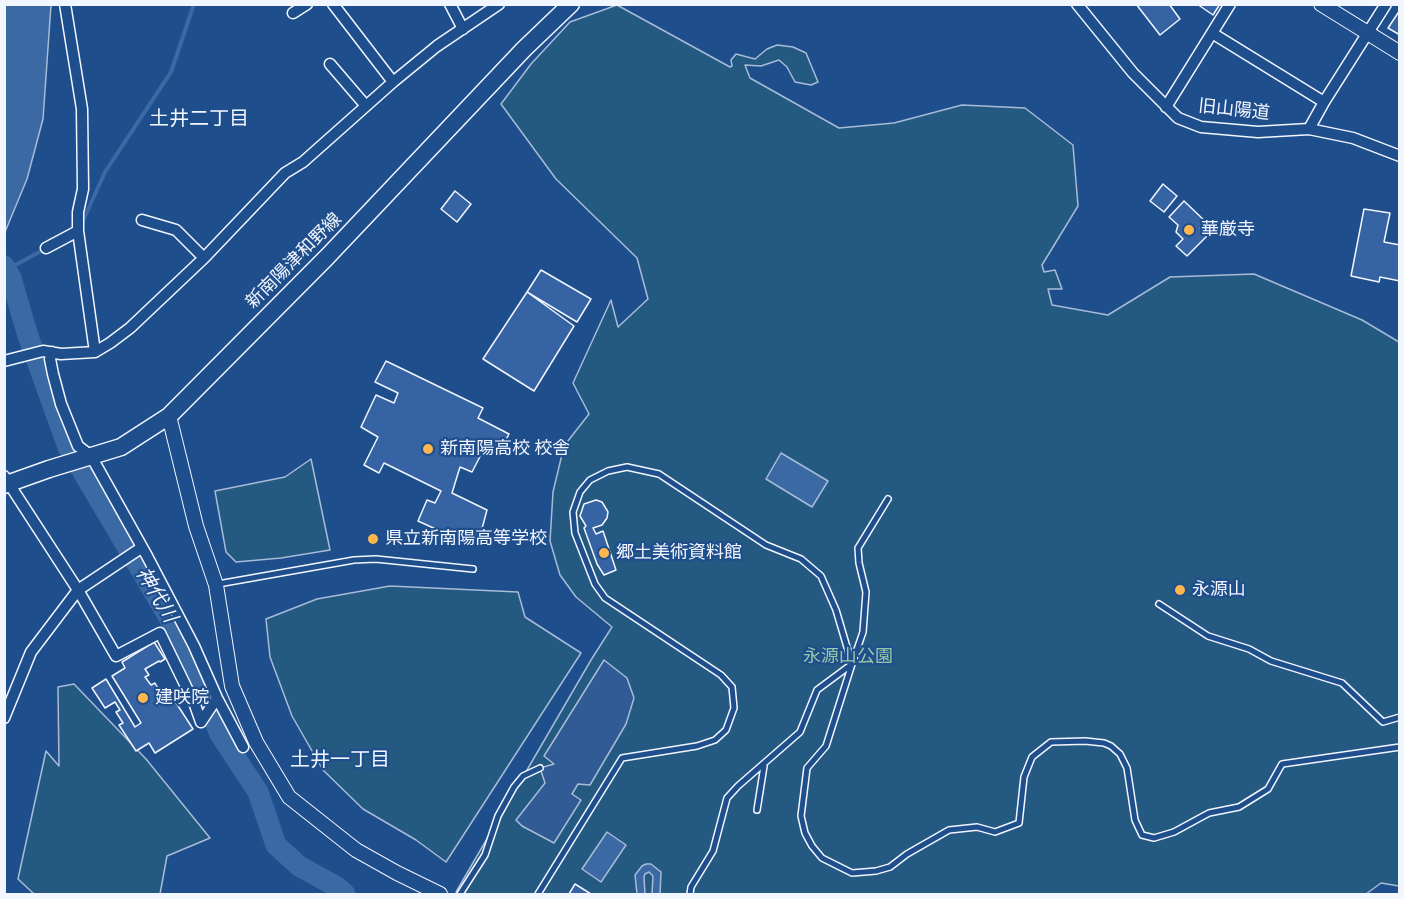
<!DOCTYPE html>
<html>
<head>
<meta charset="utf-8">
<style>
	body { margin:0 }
	#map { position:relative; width:1404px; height:899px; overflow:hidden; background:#1f4e8c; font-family:Karla,sans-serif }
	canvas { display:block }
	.frame { position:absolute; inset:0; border:6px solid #f2f6ff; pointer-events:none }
</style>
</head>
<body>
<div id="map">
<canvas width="1404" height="899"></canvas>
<div class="frame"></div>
</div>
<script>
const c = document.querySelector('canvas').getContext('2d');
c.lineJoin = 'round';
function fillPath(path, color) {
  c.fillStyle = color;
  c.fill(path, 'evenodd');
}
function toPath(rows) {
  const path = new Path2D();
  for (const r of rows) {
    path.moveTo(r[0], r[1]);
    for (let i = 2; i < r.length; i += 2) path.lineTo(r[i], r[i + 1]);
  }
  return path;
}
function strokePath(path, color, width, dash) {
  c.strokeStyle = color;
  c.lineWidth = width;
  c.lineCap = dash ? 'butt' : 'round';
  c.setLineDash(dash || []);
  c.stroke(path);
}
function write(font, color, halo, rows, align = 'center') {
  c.font = font + ' Karla,"Noto Sans JP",sans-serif';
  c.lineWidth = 4.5;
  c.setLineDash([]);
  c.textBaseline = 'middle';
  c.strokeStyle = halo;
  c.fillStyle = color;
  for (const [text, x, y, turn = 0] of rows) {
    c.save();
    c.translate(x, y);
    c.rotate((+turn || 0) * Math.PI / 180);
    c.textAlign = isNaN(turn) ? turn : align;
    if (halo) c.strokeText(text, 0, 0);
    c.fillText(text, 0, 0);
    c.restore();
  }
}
const green = toPath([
	[617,5,730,67,732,66,731,60,736,54,755,59,767,49,777,45,793,47,806,53,818,82,811,85,795,82,787,67,779,60,761,66,745,65,750,78,839,128,894,123,962,105,1025,108,1073,145,1078,206,1042,265,1044,272,1055,270,1062,289,1048,289,1052,305,1108,315,1170,277,1254,274,1362,320,1399,342,1399,886,1381,883,1366,894,463,894,456,892,591,660,612,627,576,597,560,575,550,541,553,492,564,446,589,414,573,383,611,300,618,327,648,299,637,258,556,179,501,104,531,64,570,22,617,5],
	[311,459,330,550,281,558,236,562,226,552,215,491,285,477,311,459],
	[390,586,518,592,525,617,581,653,446,862,416,840,363,809,323,770,292,716,270,657,266,619,317,599,390,586],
	[74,684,146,759,210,838,167,856,160,894,34,894,18,879,46,751,59,766,58,687,74,684]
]);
fillPath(green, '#245a82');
strokePath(green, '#a8bbd7', 1.5);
const parking = toPath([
	[604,660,627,678,634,698,626,724,590,785,578,784,572,794,581,800,554,843,522,826,516,820,545,783,540,768,554,764,544,756,604,660]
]);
fillPath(parking, '#305b95');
strokePath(parking, '#a8bbd7', 1.5);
const water = toPath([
	[5,4,51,5,43,119,27,179,5,232,5,4],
	[781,453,828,481,812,507,766,479,781,453],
	[607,832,626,845,601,882,582,869,607,832],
	[646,864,651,864,661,872,660,894,652,894,653,876,649,872,645,874,644,877,645,894,637,894,635,875,642,866,646,864]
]);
fillPath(water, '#3b69a3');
strokePath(water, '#a8bbd7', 1.5);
strokePath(toPath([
	[82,223,105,172,171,72,194,4],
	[6,270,45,249]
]), '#3b69a3', 4);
strokePath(toPath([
	[4,266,11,278,28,336,68,447,177,631,220,734,258,792,276,845,299,866,337,887,345,894]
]), '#3b69a3', 21);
const building = toPath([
	[1136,4,1169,4,1180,19,1160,35,1136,4],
	[1197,4,1220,4,1213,15,1197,4],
	[1400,10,1400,35,1388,28,1400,10],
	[1163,184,1177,196,1164,212,1150,201,1163,184],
	[455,191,471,204,457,222,441,209,455,191],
	[1184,201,1206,222,1200,228,1208,235,1187,256,1176,246,1183,239,1176,232,1178,225,1169,217,1184,201],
	[1364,209,1390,213,1384,242,1400,245,1400,281,1380,277,1379,282,1351,276,1364,209],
	[541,270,591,299,577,322,527,292,541,270],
	[527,292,574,326,534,391,483,359,527,292],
	[386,361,483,408,478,418,509,434,500,451,485,447,472,472,460,467,452,493,487,510,480,536,462,541,418,521,427,500,435,503,441,491,384,463,379,473,364,465,378,437,361,427,376,395,394,403,398,393,375,382,386,361],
	[596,500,602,502,608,512,607,518,602,525,593,528,596,534,603,531,616,570,604,575,597,564,584,528,586,526,580,516,584,504,596,500],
	[154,642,165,659,160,662,159,661,145,669,149,675,145,677,151,685,155,683,160,692,157,694,162,702,171,695,193,729,155,753,149,743,136,751,119,725,123,723,116,712,120,710,115,702,105,708,92,688,106,679,135,727,141,723,112,676,125,668,122,662,154,642],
	[575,884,591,894,569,894,575,884]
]);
fillPath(building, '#3563a3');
strokePath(building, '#f2f6ff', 1.5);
const service = toPath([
	[218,584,354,560,376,559,473,569],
	[1159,604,1208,636,1249,649,1271,661,1342,683,1383,722,1400,717],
	[757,810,764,766],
	[460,894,485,855,498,816,514,787,523,776,540,768],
	[538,894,622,758,697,746,715,740,726,730,734,708,732,687,721,675,605,598,595,584,575,533,573,512,580,492,590,480,608,471,627,467,659,474,766,545,801,559,821,576,836,610,852,664,826,746,807,768,801,816,805,833,812,846,822,858,852,873,876,871,890,867,907,854,949,830,977,827,995,832,1019,823,1024,777,1032,757,1051,742,1085,741,1104,743,1111,746,1120,754,1127,768,1135,820,1142,835,1154,838,1174,832,1209,813,1239,807,1268,789,1282,764,1400,747],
	[690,894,691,887,713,851,727,798,738,786,800,732,817,690,852,664,863,632,866,592,859,563,858,548,888,499]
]);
const minor = toPath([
	[65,4,82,109,83,189,78,212,78,231,95,352],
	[333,4,393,82],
	[450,4,463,29],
	[1077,4,1133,73,1178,118,1201,127,1258,132,1309,129,1353,138,1400,156],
	[293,13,307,4],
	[1212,33,1324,102],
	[330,64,366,106],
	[1166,107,1230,4],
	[1309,129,1324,102,1386,4],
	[142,220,176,230,204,258],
	[46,248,78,231],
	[52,352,50,359,53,374,61,404,78,446,91,456,147,556,194,646,217,698,243,747],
	[4,361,43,351,61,354,95,352,110,343,130,328,204,258,285,173,303,162,393,82,437,46,499,4],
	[4,476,78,590,116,656,160,633,195,705,201,722],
	[4,718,31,652,78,590,141,548],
	[201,722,217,698]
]);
const tertiary = toPath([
	[1321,4,1400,53],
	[169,416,196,526,216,585,232,686,256,742,289,797,356,850,397,873,440,894]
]);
const primary = toPath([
	[4,485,49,469,121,447,169,416,327,257,524,49,571,4]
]);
strokePath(service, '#f2f6ff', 8);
strokePath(minor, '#f2f6ff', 13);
strokePath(tertiary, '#f2f6ff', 16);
strokePath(primary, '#f2f6ff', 19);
strokePath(service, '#1f4e8c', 5);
strokePath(minor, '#1f4e8c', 10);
strokePath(tertiary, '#1f4e8c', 14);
strokePath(primary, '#1f4e8c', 16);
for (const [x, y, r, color] of [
	[1189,230,6,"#ffb74d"],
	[428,449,6,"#ffb74d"],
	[373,539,6,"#ffb74d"],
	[604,553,6,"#ffb74d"],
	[1180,590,6,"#ffb74d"],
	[143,698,6,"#ffb74d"]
]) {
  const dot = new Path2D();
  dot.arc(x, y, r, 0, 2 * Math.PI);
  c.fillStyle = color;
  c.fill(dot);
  strokePath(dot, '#1f4e8c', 2);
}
write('18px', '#f2f6ff', '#1f4e8c', [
	["旧山陽道",1234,110,6],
	["新南陽津和野線",294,261,-45]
]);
write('18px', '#f2f6ff', '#1f4e8c', [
	["華厳寺",1201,230],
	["新南陽高校 校舎",440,449],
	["県立新南陽高等学校",385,539],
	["郷土美術資料館",616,553],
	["永源山",1192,590],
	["建咲院",155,698]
], 'left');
write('18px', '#97c8a6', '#1f4e8c', [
	["永源山公園",848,657]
]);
write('20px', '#f2f6ff', '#1f4e8c', [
	["土井二丁目",199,119],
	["土井一丁目",340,760]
]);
write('italic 20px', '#f2f6ff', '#1f4e8c', [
	["神代川",156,595,59]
]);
</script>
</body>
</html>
